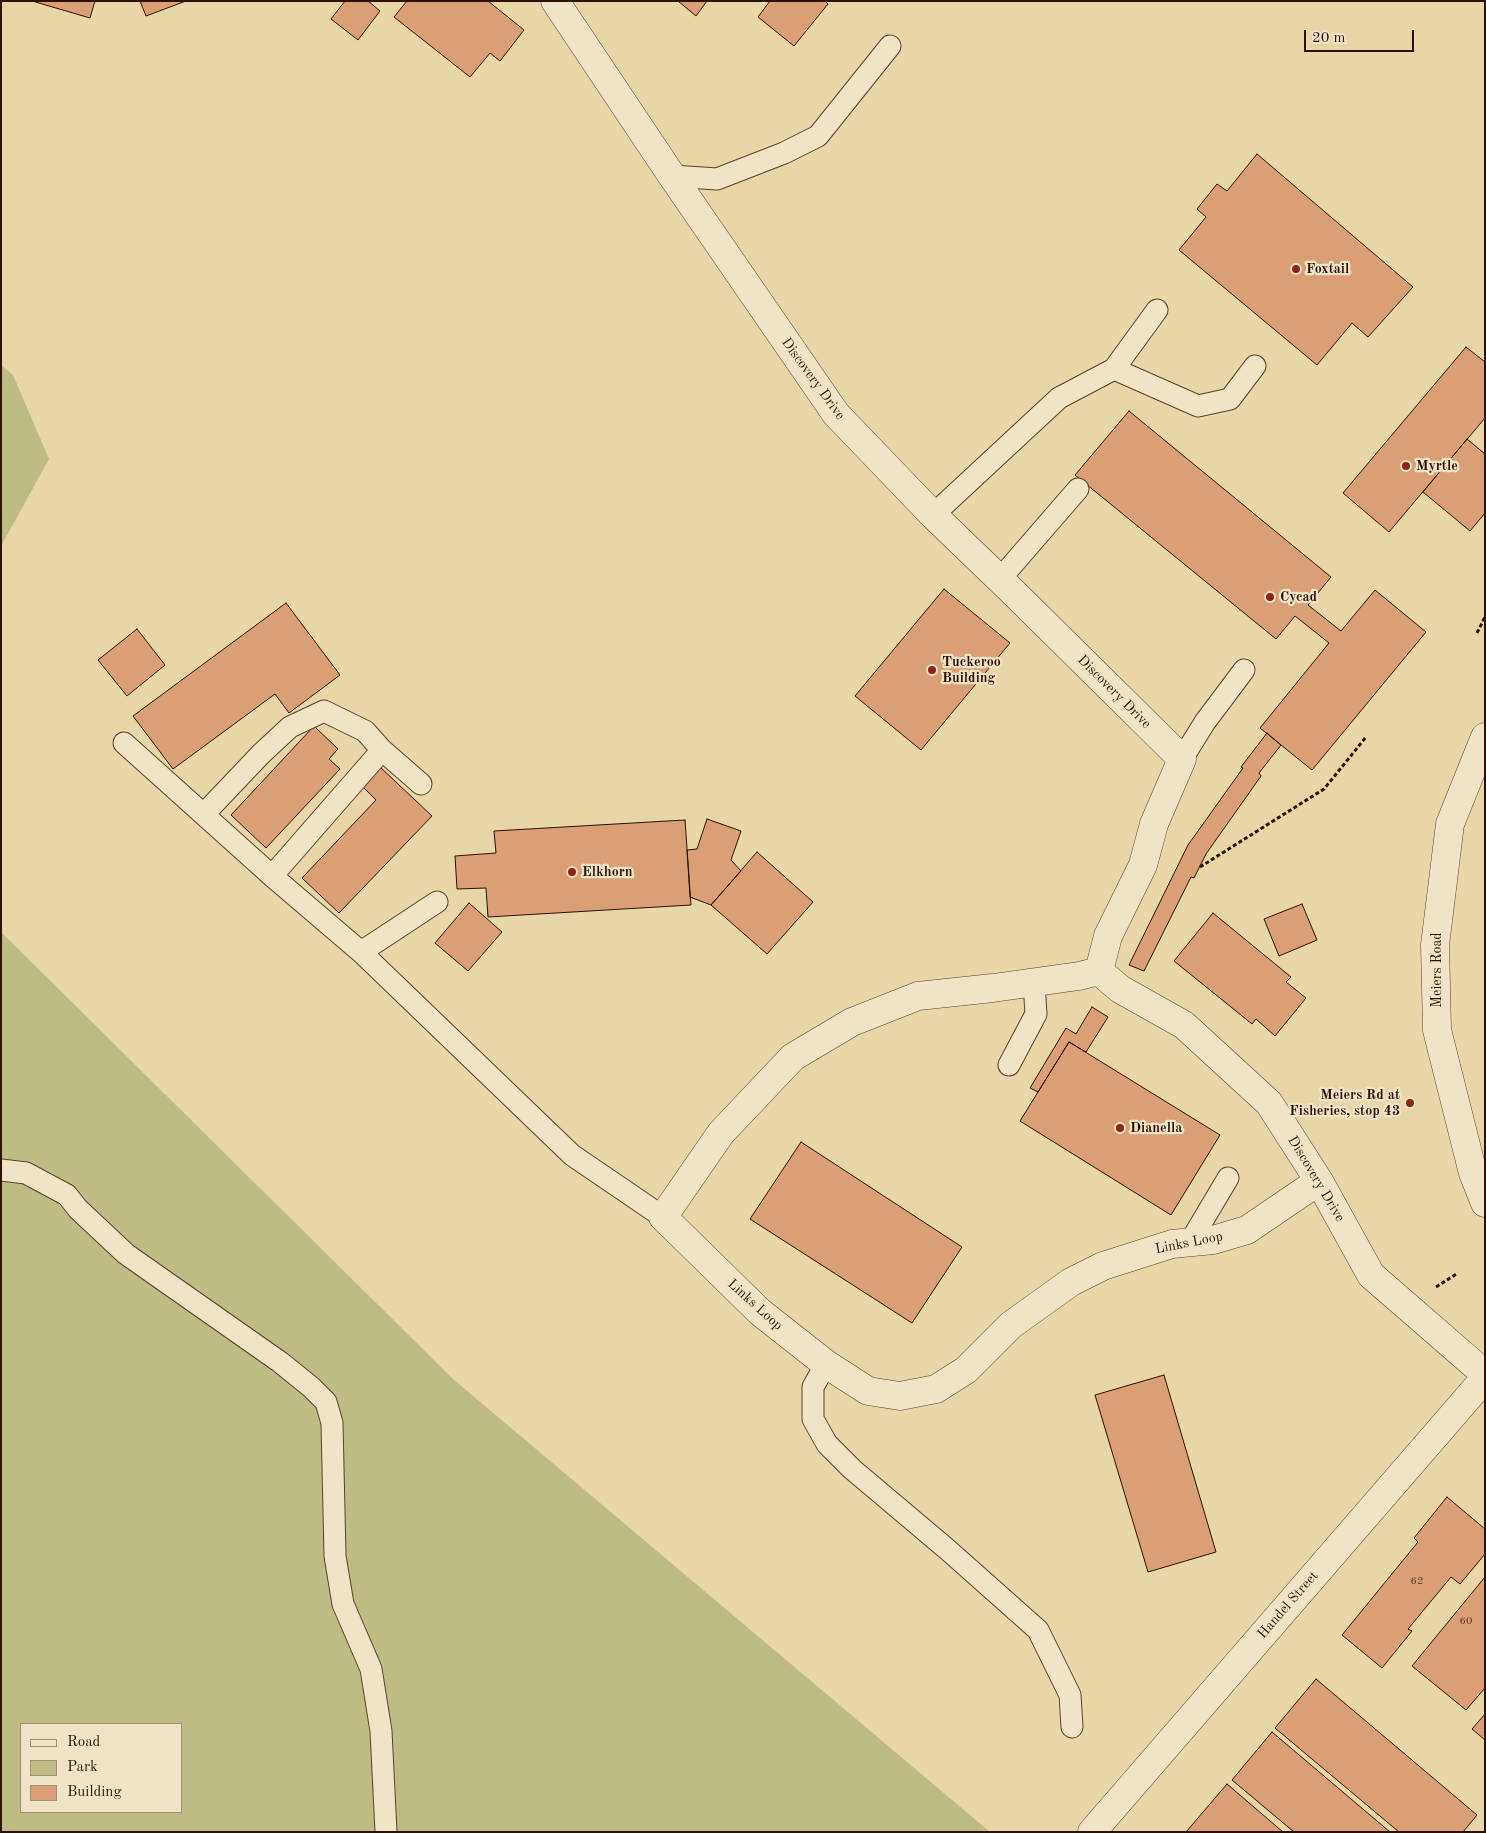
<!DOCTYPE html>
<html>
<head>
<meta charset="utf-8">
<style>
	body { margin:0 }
	#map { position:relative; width:1486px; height:1833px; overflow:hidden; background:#e7d6a6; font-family:"Old Standard TT",serif }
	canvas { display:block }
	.frame { position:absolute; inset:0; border:2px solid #2d0f03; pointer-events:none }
	.legend { position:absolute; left:20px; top:1723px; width:162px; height:90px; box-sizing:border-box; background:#efe4c5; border:1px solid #a18f77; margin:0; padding:6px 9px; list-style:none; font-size:15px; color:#2d0f03 }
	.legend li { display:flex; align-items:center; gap:10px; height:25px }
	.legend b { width:25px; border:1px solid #a18f77 }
	.scale { position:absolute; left:1304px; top:30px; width:110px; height:22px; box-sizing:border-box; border:2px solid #2d0f03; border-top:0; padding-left:6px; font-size:15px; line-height:18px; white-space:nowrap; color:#2d0f03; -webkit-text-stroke:4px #efe4c5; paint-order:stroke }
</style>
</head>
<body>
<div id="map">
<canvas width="1486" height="1833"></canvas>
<div class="frame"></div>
<ul class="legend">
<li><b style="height:6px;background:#efe4c5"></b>Road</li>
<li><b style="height:14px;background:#bdbc82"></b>Park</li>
<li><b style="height:14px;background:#da9f74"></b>Building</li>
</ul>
<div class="scale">20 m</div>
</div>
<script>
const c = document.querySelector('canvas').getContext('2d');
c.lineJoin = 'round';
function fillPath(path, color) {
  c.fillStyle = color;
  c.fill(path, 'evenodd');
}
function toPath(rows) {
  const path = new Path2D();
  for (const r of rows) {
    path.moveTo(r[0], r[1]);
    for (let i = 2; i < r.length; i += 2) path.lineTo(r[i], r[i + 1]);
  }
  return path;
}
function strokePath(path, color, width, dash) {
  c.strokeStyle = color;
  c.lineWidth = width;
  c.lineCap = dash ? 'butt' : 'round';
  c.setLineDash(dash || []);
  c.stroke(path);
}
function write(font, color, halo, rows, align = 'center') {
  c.font = font + ' "Old Standard TT",serif';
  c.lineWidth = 4.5;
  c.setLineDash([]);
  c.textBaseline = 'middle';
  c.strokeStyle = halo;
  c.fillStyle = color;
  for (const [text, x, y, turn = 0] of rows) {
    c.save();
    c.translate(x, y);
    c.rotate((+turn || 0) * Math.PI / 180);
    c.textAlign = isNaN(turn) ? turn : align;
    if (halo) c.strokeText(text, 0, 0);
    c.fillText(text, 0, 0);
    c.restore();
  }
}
fillPath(toPath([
	[1,365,13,375,49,459,1,546],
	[1,932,453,1379,990,1832,1,1832],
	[21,1724,181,1724,181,1812,21,1812]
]), '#bdbc82');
const building = toPath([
	[32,1,95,1,90,18,32,1],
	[140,1,186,1,146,16,140,1],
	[345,1,368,1,380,11,358,40,331,19,345,1],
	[407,1,488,1,524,30,500,61,490,53,470,77,394,17,407,1],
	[678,1,707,1,696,16,678,1],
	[770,1,825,1,828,4,794,46,758,17,770,1],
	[1257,154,1413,287,1368,337,1352,323,1317,365,1179,250,1206,217,1197,209,1217,184,1227,191,1257,154],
	[1466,347,1485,362,1485,418,1389,532,1343,493,1466,347],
	[1129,411,1331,577,1308,605,1341,631,1375,590,1426,632,1312,770,1260,728,1329,643,1295,616,1276,639,1075,475,1129,411],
	[1467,439,1485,454,1485,513,1470,531,1423,492,1467,439],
	[944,589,1010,643,921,750,855,696,944,589],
	[286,603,340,675,289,713,275,694,173,769,133,716,286,603],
	[137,629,165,665,127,696,98,660,137,629],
	[314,726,338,749,329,759,340,769,266,848,231,815,314,726],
	[1267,733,1281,745,1259,773,1261,776,1206,854,1194,878,1191,877,1144,971,1129,965,1188,845,1243,768,1241,767,1267,733],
	[379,766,432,816,339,913,302,878,376,800,361,785,379,766],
	[707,819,741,831,731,860,741,871,711,905,690,897,687,850,697,849,707,819],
	[685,820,691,905,488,917,486,888,457,889,455,856,496,853,494,831,685,820],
	[757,852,813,902,767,954,711,905,757,852],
	[469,903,502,932,468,971,435,943,469,903],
	[1302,904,1317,940,1279,956,1264,919,1302,904],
	[1213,913,1291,977,1286,982,1306,998,1275,1036,1256,1019,1252,1024,1174,961,1213,913],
	[1092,1007,1108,1017,1086,1052,1069,1042,1038,1092,1030,1088,1066,1028,1076,1034,1092,1007],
	[1069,1042,1220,1135,1171,1215,1020,1121,1069,1042],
	[801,1142,962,1247,912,1323,750,1219,801,1142],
	[1164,1375,1216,1552,1148,1572,1095,1395,1164,1375],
	[1447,1497,1485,1529,1485,1554,1460,1584,1451,1577,1408,1629,1412,1631,1382,1668,1342,1635,1418,1542,1414,1538,1447,1497],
	[1485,1577,1485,1688,1466,1710,1412,1666,1485,1577],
	[1316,1679,1477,1815,1463,1832,1399,1832,1275,1728,1316,1679],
	[1485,1714,1485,1740,1472,1729,1485,1714],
	[1272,1732,1390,1832,1294,1832,1232,1780,1272,1732],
	[1227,1784,1283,1832,1186,1832,1227,1784]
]);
fillPath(building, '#da9f74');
strokePath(building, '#2d0f03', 1);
const service = toPath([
	[672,176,717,179,784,153,818,136,890,46],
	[1114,369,1157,310],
	[933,515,1059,398,1114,369,1198,406,1230,399,1255,366],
	[1000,579,1078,489],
	[124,743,272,876,361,952,572,1155,663,1217],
	[1182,759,1205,722,1244,670],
	[204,814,261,754,290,727,324,711,365,731,382,750,421,784],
	[272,876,382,750],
	[361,952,437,902],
	[1009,1065,1036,1014,1034,982],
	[1,1170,26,1173,67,1195,78,1209,126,1254,280,1362,311,1387,326,1402,332,1423,335,1556,343,1604,371,1669,381,1731,386,1832],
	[1190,1242,1228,1178],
	[826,1364,813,1387,813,1419,827,1444,852,1469,948,1550,1038,1630,1070,1695,1072,1727]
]);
const minor = toPath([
	[555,1,672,176,836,414,933,515,1013,592,1182,759,1154,824,1143,865,1108,936,1099,971],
	[1099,971,1079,976,993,988,918,996,852,1022,793,1057,721,1133,663,1217,760,1312,826,1364,868,1391,900,1396,936,1389,966,1370,1011,1325,1071,1282,1103,1266,1172,1244,1213,1240,1247,1230,1319,1181],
	[1099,971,1120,989,1184,1025,1269,1103,1319,1181,1371,1275,1485,1374],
	[1092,1832,1485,1378]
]);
const tertiary = toPath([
	[1485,737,1450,824,1435,945,1437,1030,1473,1173,1485,1203]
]);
strokePath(service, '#5c412c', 23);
strokePath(minor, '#5c412c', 29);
strokePath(tertiary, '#5c412c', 29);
strokePath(toPath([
	[1477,633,1485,617],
	[1200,867,1324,789,1366,737],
	[1436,1287,1458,1273]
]), '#2d0f03', 3, [4, 2.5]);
strokePath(service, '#efe4c5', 21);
strokePath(minor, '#efe4c5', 28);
strokePath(tertiary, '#efe4c5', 28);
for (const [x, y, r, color] of [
	[1296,269,5,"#8f2418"],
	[1406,466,5,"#8f2418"],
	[1270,597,5,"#8f2418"],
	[932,670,5,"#8f2418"],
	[572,872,5,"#8f2418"],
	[1410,1103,5,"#8f2418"],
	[1120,1128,5,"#8f2418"]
]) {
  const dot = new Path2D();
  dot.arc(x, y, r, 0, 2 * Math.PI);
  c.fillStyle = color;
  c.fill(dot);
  strokePath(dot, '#efe4c5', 2);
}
write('11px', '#58331f', null, [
	["62",1417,1581],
	["60",1466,1621]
]);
write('bold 14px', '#2d0f03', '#efe4c5', [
	["Foxtail",1306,269],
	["Myrtle",1416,466],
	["Cycad",1280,597],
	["Tuckeroo",942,662],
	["Building",942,678],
	["Elkhorn",582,872],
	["Meiers Rd at",1400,1095,"right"],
	["Fisheries, stop 43",1400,1111,"right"],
	["Dianella",1130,1128]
], 'left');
write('14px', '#2d0f03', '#efe4c5', [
	["Discovery Drive",813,379,54],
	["Discovery Drive",1114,692,45],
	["Meiers Road",1437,970,-90],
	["Discovery Drive",1316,1179,59],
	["Links Loop",1189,1243,-11],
	["Links Loop",755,1305,42],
	["Handel Street",1288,1605,-49]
]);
</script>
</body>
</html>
